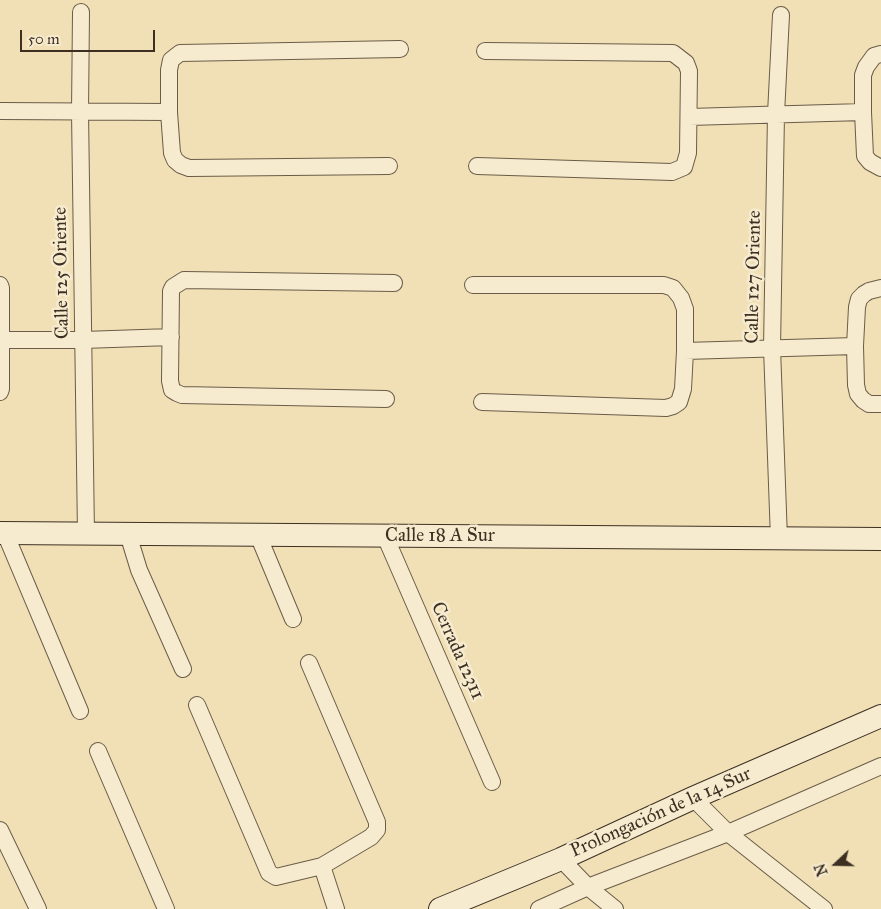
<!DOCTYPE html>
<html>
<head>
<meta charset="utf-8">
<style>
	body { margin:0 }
	#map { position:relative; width:881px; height:909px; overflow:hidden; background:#f1e0b5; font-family:"IM FELL Great Primer",serif }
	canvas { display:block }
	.north { position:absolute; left:811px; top:839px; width:50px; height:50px; -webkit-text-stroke:4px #f6ebcf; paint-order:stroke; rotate:249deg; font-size:14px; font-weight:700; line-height:20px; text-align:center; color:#3d3023 }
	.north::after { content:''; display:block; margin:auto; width:18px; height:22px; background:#3d3023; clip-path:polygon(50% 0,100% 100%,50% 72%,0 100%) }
	.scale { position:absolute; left:20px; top:30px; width:135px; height:22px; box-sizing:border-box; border:2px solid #3d3023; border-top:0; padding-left:6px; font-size:15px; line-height:18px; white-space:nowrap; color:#3d3023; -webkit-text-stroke:4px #f6ebcf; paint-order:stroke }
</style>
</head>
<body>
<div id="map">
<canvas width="881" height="909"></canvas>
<div class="north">N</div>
<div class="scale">50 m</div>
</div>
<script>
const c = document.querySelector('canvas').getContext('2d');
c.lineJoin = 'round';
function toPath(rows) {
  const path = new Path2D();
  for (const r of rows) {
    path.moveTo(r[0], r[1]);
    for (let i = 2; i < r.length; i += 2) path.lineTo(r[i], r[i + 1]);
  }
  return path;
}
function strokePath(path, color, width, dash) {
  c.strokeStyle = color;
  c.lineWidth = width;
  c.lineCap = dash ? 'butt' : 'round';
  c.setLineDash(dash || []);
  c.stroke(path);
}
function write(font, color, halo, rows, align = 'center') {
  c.font = font + ' "IM FELL Great Primer",serif';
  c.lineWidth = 5;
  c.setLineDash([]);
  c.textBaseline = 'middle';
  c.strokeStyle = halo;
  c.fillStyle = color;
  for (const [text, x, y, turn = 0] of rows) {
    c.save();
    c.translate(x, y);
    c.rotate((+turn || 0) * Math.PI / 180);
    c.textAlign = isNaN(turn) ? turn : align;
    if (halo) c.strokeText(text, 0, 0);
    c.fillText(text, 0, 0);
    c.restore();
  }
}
const street = toPath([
	[81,12,80,112,86,534],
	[881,54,874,56,866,67,863,75,863,112,865,156,870,162,881,168],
	[0,111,169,112],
	[689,117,863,112],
	[389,166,189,168,181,165,175,160,172,153,169,112,169,70,171,60,180,53,400,49],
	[477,166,672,172,684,167,688,153,689,71,686,63,673,53,485,51],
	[0,285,1,288,1,389,0,392],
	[473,285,664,285,673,288,681,298,685,309,685,351,683,389,679,402,673,406,666,408,482,402],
	[881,288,869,291,864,294,859,299,857,307,855,346,856,385,858,394,863,400,869,404,881,404],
	[0,340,83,340,171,337],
	[685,351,855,346],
	[386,399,182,395,177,393,172,390,170,381,171,291,173,287,184,280,394,283],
	[5,533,80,711],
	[128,534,139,570,183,669],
	[258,535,293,619],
	[385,536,492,782],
	[779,539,772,348,776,114,781,15],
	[197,705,269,873,276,877,322,866,371,837,377,830,377,822,309,663],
	[98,751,166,909],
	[693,798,728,833,824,909],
	[0,830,38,909],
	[561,859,588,887,615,909],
	[322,866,336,909],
	[539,909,588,887,728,833,881,766]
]);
const secondary = toPath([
	[0,533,881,539],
	[440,909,561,859,693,798,881,716]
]);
strokePath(street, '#6a5c48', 18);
strokePath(secondary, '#3d3023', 24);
strokePath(street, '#f6ebcf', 16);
strokePath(secondary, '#f6ebcf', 22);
write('19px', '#3d3023', '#f6ebcf', [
	["Calle 125 Oriente",62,273,-91],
	["Calle 127 Oriente",754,277,-89],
	["Calle 18 A Sur",440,536],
	["Cerrada 12311",457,651,66],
	["Prolongación de la 14 Sur",661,813,-24]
]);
</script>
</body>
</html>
